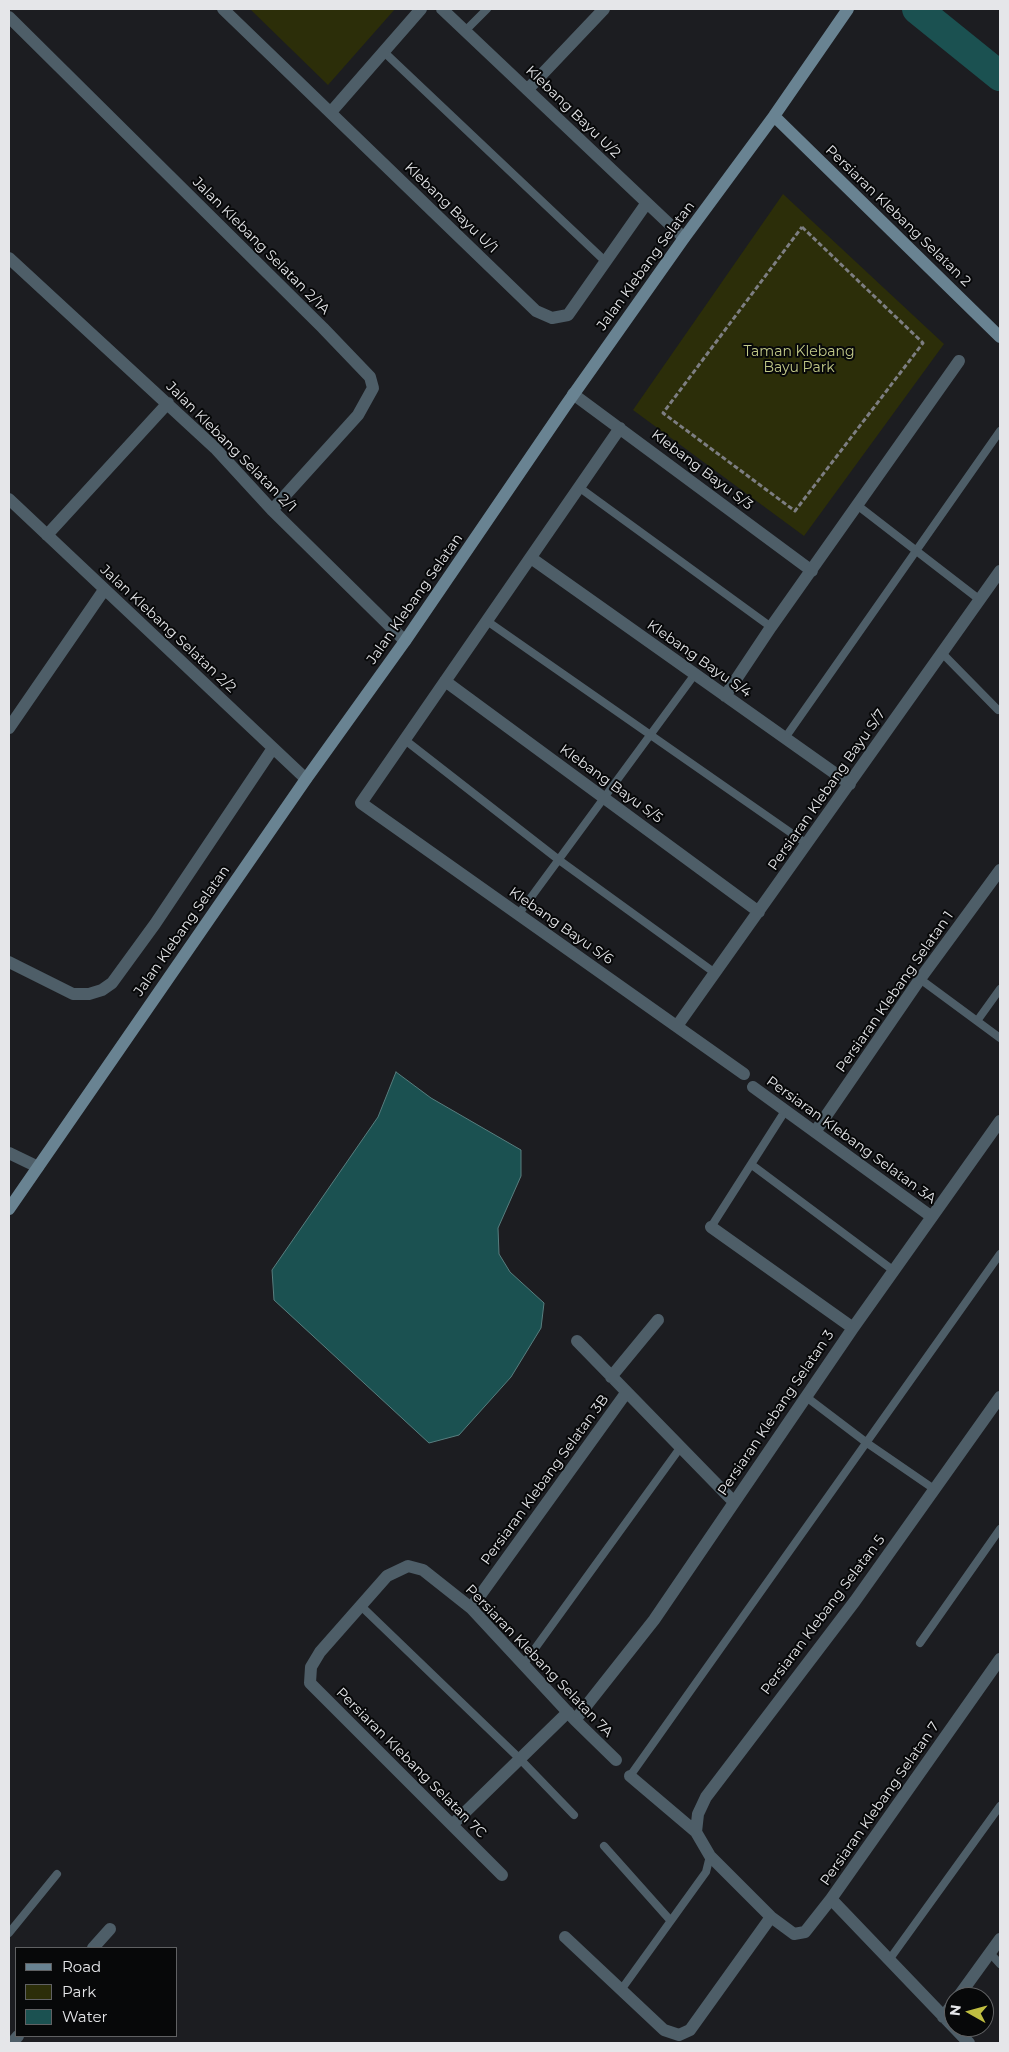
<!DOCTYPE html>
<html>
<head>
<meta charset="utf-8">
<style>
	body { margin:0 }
	#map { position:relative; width:1009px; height:2052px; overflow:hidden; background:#1c1d21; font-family:Montserrat,sans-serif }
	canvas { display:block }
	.frame { position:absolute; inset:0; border:10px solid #e5e6e9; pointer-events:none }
	.legend { position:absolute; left:15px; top:1947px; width:162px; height:90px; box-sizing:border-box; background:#070809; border:1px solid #606163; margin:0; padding:6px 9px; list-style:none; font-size:15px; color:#e5e6e9 }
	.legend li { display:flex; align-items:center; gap:10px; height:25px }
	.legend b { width:25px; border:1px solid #606163 }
	.north { position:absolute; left:944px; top:1987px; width:50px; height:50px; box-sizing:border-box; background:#070809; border:1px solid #606163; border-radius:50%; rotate:277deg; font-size:14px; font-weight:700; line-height:20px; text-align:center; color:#e5e6e9 }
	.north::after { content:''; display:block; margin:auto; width:18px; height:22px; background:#c0be41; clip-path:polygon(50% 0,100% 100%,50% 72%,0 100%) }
</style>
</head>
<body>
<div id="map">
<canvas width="1009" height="2052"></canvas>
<div class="frame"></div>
<ul class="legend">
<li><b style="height:6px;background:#698392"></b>Road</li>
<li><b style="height:14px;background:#2c2e09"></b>Park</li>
<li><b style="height:14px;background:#1b5151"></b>Water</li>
</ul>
<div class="north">N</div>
</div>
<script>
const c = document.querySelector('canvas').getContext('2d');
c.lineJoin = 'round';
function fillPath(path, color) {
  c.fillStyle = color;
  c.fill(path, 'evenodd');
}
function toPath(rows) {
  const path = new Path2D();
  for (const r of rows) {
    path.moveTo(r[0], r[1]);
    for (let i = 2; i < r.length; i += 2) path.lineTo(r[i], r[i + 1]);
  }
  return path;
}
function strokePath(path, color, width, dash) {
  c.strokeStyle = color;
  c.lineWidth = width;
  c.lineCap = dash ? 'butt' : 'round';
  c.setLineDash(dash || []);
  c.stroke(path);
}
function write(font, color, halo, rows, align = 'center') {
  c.font = font + ' Montserrat,sans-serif';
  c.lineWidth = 4;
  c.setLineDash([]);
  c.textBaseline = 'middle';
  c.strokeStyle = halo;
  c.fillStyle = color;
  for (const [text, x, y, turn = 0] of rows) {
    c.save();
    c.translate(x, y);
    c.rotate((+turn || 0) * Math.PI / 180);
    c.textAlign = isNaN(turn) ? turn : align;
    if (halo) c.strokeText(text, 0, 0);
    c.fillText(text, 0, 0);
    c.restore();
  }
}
fillPath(toPath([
	[250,9,395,9,328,85],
	[783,194,944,344,804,536,633,410]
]), '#2c2e09');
const water = toPath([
	[396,1072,431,1098,521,1150,521,1176,498,1228,499,1254,510,1272,544,1303,541,1328,511,1377,459,1435,429,1443,274,1300,272,1270,378,1117,396,1072]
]);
fillPath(water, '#1b5151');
strokePath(water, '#587e7f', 1);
strokePath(toPath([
	[917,9,1000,76]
]), '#1b5151', 30);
strokePath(toPath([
	[802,227,923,343,795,511,663,413,802,227]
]), '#7d7e82', 3, [5, 2.5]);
strokePath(toPath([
	[465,31,487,9],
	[384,52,606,262],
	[580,488,771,627],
	[857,505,980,600],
	[487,621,807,844],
	[942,653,998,710],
	[785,738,1000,431],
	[405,740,559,860,715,973],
	[518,915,695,674],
	[920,979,1000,1038],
	[977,1021,1000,989],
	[752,1165,894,1271],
	[711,1227,785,1111],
	[805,1396,867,1443,934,1489],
	[361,1606,520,1759,574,1815],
	[920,1643,1000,1529],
	[523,1665,680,1448],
	[630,1776,1000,1254],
	[604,1846,670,1920],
	[9,1933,57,1874],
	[990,1953,1000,1964],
	[889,1960,1000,1806],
	[621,1990,706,1872,710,1856]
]), '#4e5e68', 8);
strokePath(toPath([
	[223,9,536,311,552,318,568,315,646,204],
	[442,9,684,238],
	[9,17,323,328,370,377,373,388,358,415,272,510],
	[528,89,604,9],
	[331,112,421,9],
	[9,258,215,448,272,510,405,641],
	[573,394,812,571],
	[620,428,361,803,744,1074],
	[9,499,306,779],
	[47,535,168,403],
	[531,558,850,784],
	[445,681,759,912],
	[725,696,771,627,959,361],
	[9,728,104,590],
	[9,962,73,994,89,994,102,990,112,983,155,924,273,748],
	[677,1026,1000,571],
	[753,1087,932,1217],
	[815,1132,920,979,1000,870],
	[9,1153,38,1167],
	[711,1227,853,1328],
	[577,1341,734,1502],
	[611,1377,658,1320],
	[471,1608,626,1393],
	[575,1720,654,1620,853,1328,1000,1121],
	[630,1776,696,1832],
	[452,1825,568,1712],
	[502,1875,310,1683,311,1667,320,1652,387,1576,408,1566,423,1570,471,1608,575,1720,616,1760],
	[831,1899,969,2043],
	[771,1917,794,1934,805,1932,831,1899,1000,1659],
	[565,1937,664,2030,679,2035,690,2030,771,1917,710,1856,696,1832,698,1814,706,1797,855,1601,1000,1397],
	[93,1948,110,1929],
	[958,1997,1000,1939],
	[943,2017,954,2002],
	[12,2043,18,2036]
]), '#4e5e68', 12);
strokePath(toPath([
	[774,116,1000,337],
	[9,1209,306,779,405,641,566,405,684,238,774,116,848,9]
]), '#698392', 12);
write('14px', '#e5e6e9', '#070809', [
	["Klebang Bayu U/2",573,112,44],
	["Klebang Bayu U/1",451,208,44],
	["Persiaran Klebang Selatan 2",898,216,44],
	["Jalan Klebang Selatan 2/1A",261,246,45],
	["Jalan Klebang Selatan",646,266,-54],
	["Jalan Klebang Selatan 2/1",231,447,45],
	["Klebang Bayu S/3",702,470,37],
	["Jalan Klebang Selatan",415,599,-55],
	["Jalan Klebang Selatan 2/2",168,629,43],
	["Klebang Bayu S/4",699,659,35],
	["Klebang Bayu S/5",611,784,36],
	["Persiaran Klebang Bayu S/7",827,790,-55],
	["Klebang Bayu S/6",561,926,35],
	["Jalan Klebang Selatan",182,931,-55],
	["Persiaran Klebang Selatan 1",895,992,-55],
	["Persiaran Klebang Selatan 3A",851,1140,36],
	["Persiaran Klebang Selatan 3",776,1413,-56],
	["Persiaran Klebang Selatan 3B",545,1480,-54],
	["Persiaran Klebang Selatan 5",823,1615,-53],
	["Persiaran Klebang Selatan 7A",539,1661,46],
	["Persiaran Klebang Selatan 7C",411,1763,45],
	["Persiaran Klebang Selatan 7",880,1804,-55]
]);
write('14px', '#c3ca89', '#070809', [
	["Taman Klebang",799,352],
	["Bayu Park",799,368]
]);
</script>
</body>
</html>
